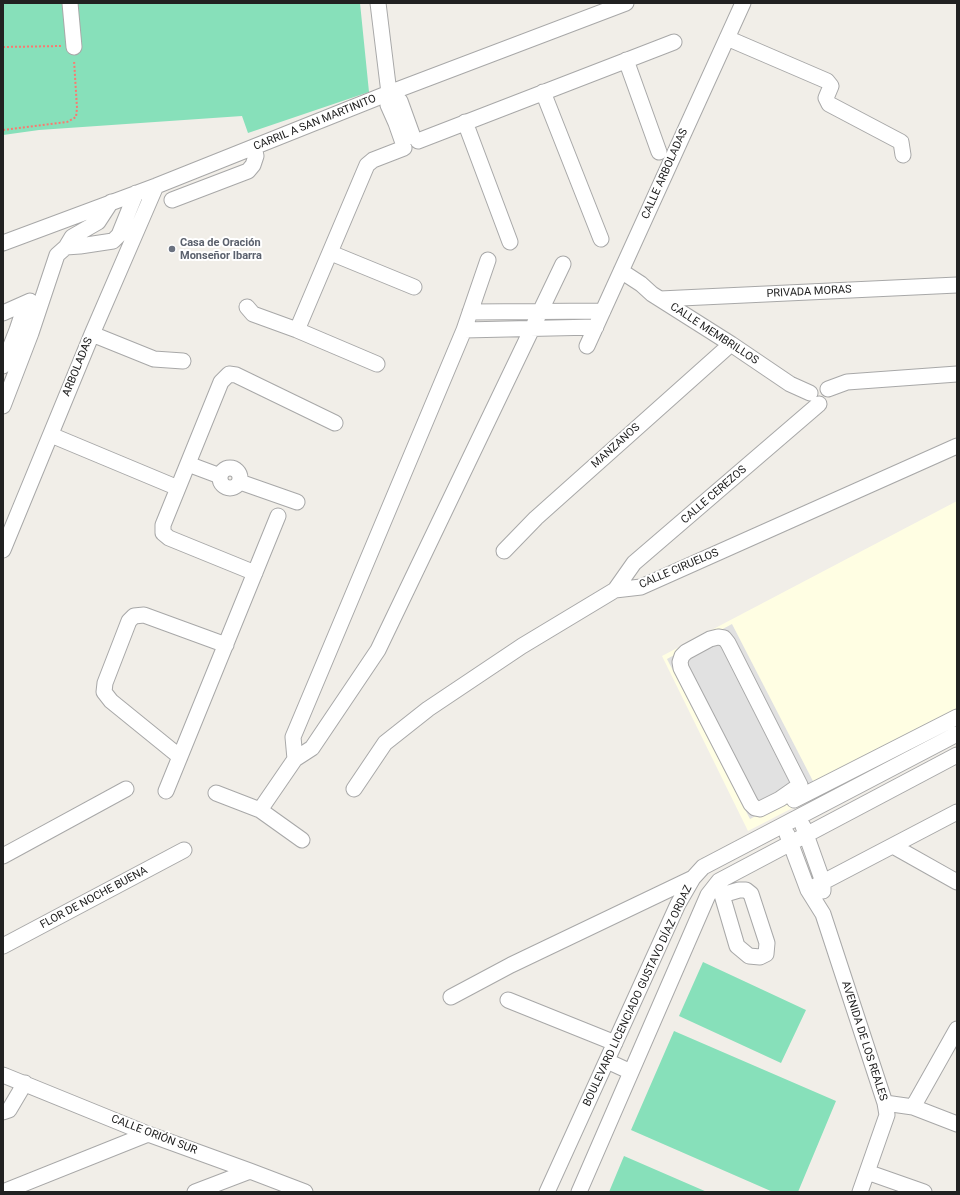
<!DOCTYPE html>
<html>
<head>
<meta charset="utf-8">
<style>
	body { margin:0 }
	#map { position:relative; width:960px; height:1195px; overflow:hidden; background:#f1eee8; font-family:Roboto,sans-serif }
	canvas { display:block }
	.frame { position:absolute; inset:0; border:4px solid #212121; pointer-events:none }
</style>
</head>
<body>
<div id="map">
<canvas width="960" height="1195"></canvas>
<div class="frame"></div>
</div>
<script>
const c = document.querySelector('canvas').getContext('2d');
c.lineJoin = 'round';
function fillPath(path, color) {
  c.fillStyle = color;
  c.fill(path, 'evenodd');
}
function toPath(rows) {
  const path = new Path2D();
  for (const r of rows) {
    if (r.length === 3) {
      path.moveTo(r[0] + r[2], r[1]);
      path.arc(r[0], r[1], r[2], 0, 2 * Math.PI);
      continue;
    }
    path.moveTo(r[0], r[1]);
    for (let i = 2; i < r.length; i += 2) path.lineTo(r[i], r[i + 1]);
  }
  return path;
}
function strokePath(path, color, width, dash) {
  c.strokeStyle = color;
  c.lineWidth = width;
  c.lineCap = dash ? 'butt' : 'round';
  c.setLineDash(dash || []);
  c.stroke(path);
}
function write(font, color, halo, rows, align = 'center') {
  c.font = font + ' Roboto,sans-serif';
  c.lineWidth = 4;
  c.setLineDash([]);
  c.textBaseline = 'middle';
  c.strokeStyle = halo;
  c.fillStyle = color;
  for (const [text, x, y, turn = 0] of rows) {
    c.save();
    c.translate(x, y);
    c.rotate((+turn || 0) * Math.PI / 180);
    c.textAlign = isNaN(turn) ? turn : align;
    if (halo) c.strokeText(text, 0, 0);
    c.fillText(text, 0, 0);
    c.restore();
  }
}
fillPath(toPath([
	[957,501,957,723,748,831,662,656]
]), '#fffee3');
fillPath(toPath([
	[3,3,360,3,369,92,248,133,242,116,39,130,3,135],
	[703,962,806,1010,781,1063,679,1016],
	[674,1031,836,1101,798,1192,773,1192,631,1130],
	[624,1156,707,1192,609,1192]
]), '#87e0ba');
fillPath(toPath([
	[732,624,815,785,750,819,667,659]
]), '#e1e1e1');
const minor = toPath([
	[70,3,74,47],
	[378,3,389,93,388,105,396,123,403,143],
	[727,38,827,81,831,86,826,98,829,104,901,142,903,155],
	[626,60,659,152],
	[543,92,601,239],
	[389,93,400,101,413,137],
	[465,122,510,242],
	[418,141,674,42],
	[172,200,248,171,253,165,256,156,254,147],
	[3,243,156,186,389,93,626,3],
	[66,247,80,246,113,241,119,235,136,193],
	[331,253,414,287],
	[621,271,641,284,652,294,731,344,790,384,810,393],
	[660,299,957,285],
	[247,307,253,314,297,330,377,364],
	[470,312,603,311],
	[3,313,30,301],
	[297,330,367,165,373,160,404,148],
	[464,330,596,327],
	[92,334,154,359,183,361],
	[587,346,743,3],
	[3,366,17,330,26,303],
	[828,389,847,382,957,374],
	[3,406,31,333,57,255,66,247,72,237,98,222,111,202],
	[51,435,178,488],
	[188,464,220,476],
	[230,478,10],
	[240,482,297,502],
	[3,550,92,334,156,186],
	[504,551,536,518,731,344],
	[255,573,169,538,163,533,163,525,221,382,229,374,236,375,335,423],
	[615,590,634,563,819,404],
	[718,637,724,638,728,643,800,785,780,799,760,809,755,808,751,804,681,668,680,662,682,656,686,652,710,639,718,637],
	[180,757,111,701,104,692,105,683,129,621,134,616,144,615,226,645],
	[295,759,293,737,464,330,488,260],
	[354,789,385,743,428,709,522,646,615,590,641,587,957,446],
	[166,791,278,516],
	[216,793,260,810,302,840],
	[794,800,957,717],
	[260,810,295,759,312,748,378,650,563,264],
	[803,826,823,882,823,891],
	[787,834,808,890,823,914,885,1103,887,1115,860,1192],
	[893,846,957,882],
	[3,856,126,789],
	[719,881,722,895,737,946,749,956,760,957,766,954,767,943,751,894,746,890,739,890,722,895],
	[808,890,957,812],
	[3,946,184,850],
	[451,997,511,965,693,878],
	[508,1000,615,1043],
	[607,1061,631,1072],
	[3,1075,148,1134,250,1171,305,1192],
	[885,1103,913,1107,957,1124],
	[913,1107,957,1029],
	[3,1112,9,1110,25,1083],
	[867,1172,924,1192],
	[3,1192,148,1134],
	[195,1192,250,1171],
	[547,1192,678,904,693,878,703,867,957,734],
	[579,1192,708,895,719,881,957,755]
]);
strokePath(minor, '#a8a8a8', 17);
strokePath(toPath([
	[3,47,62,46],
	[3,130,67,122,76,117,77,108,74,60]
]), '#fa7970', 2, [2, 2]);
strokePath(minor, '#fff', 15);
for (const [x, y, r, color] of [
	[172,249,4,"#6b7280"]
]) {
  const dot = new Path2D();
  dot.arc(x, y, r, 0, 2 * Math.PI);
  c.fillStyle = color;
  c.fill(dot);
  strokePath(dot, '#fff', 1.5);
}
write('11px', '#212121', '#fff', [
	["CARRIL A SAN MARTINITO",315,123,-22],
	["CALLE ARBOLADAS",665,174,-66],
	["PRIVADA MORAS",809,292,-3],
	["CALLE MEMBRILLOS",714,334,33],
	["ARBOLADAS",78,367,-68],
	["MANZANOS",616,446,-42],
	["CALLE CEREZOS",714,495,-41],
	["CALLE CIRUELOS",679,569,-23],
	["FLOR DE NOCHE BUENA",94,898,-28],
	["BOULEVARD LICENCIADO GUSTAVO DÍAZ ORDAZ",638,996,-65],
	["AVENIDA DE LOS REALES",864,1041,72],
	["CALLE ORIÓN SUR",154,1135,21]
]);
write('bold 11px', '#5b616d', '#fff', [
	["Casa de Oración",180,243],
	["Monseñor Ibarra",180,256]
], 'left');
</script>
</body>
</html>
